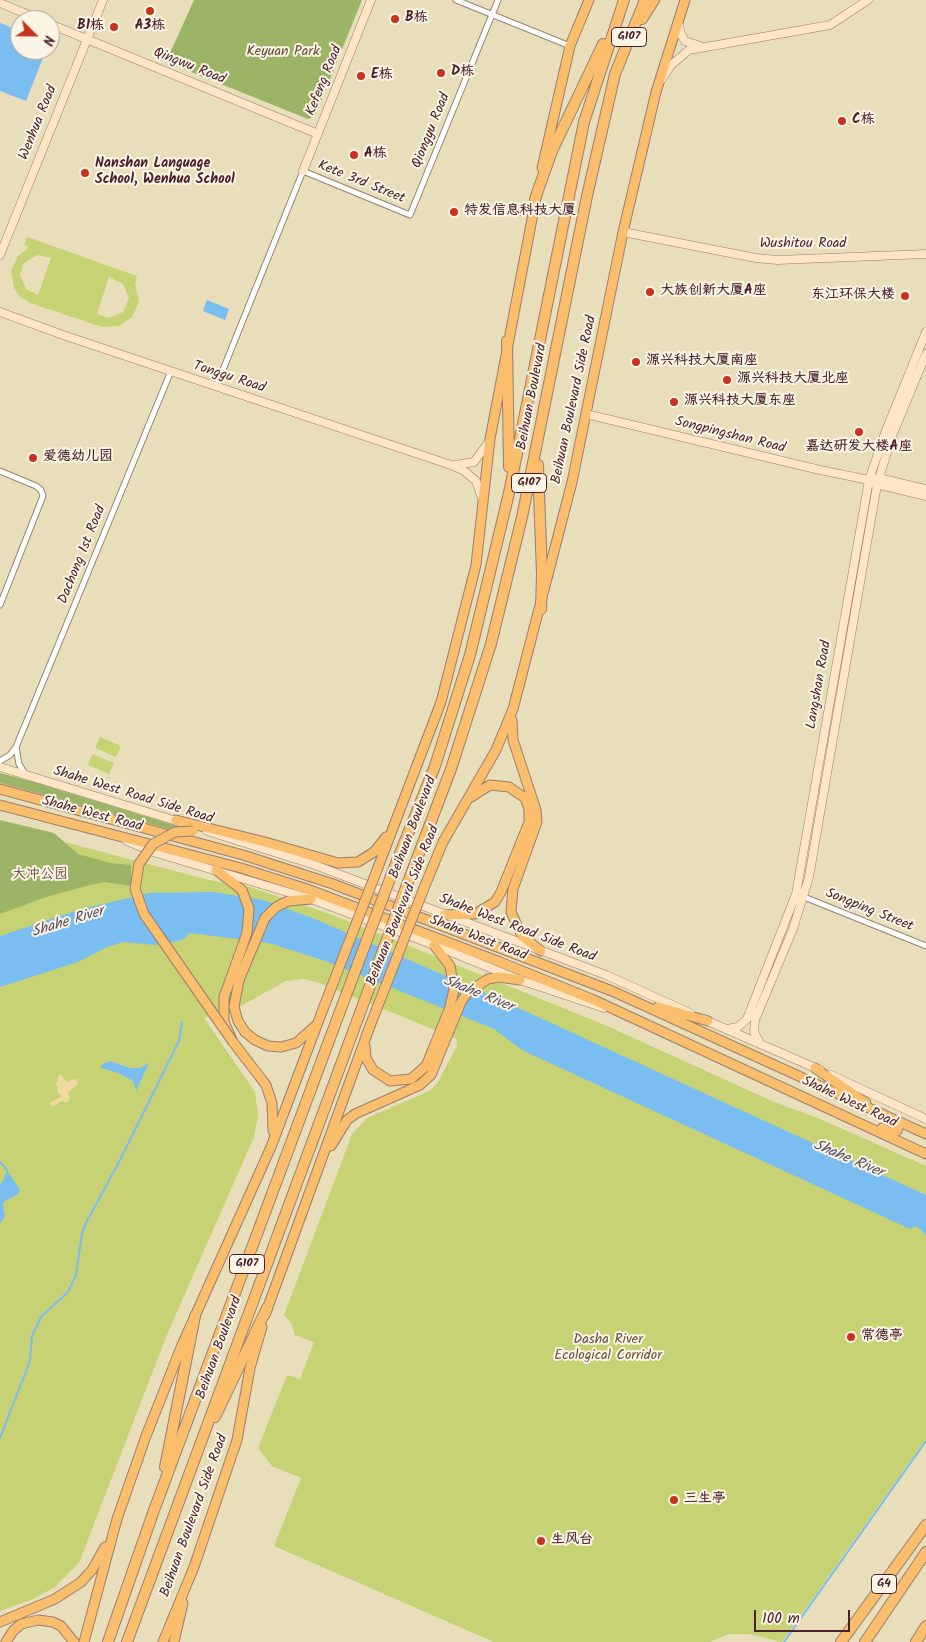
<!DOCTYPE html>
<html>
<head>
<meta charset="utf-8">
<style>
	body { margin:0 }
	#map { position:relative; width:926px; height:1642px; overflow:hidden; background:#e8deba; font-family:Kalam,sans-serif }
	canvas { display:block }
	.north { position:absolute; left:10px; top:10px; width:50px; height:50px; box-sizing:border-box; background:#fcf5e5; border:1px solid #b59f9b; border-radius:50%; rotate:113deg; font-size:14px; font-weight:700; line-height:20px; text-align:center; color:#4a1f2b }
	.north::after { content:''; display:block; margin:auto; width:18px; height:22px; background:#c8321e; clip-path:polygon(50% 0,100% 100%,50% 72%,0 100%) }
	.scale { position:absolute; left:754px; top:1610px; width:96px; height:22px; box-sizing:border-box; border:2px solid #4a1f2b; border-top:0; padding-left:6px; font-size:15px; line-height:18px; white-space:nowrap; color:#4a1f2b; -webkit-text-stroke:4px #fcf5e5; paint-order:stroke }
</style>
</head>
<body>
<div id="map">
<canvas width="926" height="1642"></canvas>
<div class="north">N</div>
<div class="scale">100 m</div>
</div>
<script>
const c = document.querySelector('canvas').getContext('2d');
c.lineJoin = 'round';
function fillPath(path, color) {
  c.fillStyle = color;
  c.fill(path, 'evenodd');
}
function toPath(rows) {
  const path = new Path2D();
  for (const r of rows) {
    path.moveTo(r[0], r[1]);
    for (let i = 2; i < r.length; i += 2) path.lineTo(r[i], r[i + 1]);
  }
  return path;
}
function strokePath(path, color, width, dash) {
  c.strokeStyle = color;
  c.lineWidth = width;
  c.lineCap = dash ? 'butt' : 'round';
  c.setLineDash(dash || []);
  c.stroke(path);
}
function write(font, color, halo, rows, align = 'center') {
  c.font = font + ' Kalam,"LXGW WenKai TC",sans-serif';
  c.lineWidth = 4;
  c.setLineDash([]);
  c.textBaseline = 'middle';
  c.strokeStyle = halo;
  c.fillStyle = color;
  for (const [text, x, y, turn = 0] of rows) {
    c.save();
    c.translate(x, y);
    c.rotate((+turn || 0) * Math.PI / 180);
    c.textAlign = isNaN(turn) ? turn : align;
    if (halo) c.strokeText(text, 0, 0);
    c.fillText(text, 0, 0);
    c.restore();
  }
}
fillPath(toPath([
	[27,237,137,276,135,284,139,302,132,317,119,326,102,327,30,303,20,297,14,288,11,271,18,256,29,247,24,245],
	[37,255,51,258,38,295,26,289,20,275,24,263],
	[109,277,123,284,129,298,123,312,109,318,97,314],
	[100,737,121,746,116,757,95,748],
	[92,754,114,763,109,774,88,765],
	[0,825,209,880,250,887,330,914,605,1025,774,1102,820,1119,926,1166,926,1439,782,1642,750,1634,728,1634,710,1642,494,1642,274,1546,301,1478,272,1466,258,1448,287,1375,300,1379,314,1342,295,1335,291,1323,284,1315,352,1134,367,1118,429,1091,437,1084,457,1046,457,1039,319,983,304,979,286,981,239,1007,204,1018,255,1092,258,1115,254,1137,166,1337,79,1563,55,1587,31,1600,0,1611]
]), '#c6d274');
fillPath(toPath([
	[194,0,362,0,315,116,308,119,166,62],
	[0,773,37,783,180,827,169,829,0,783],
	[0,820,54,833,78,854,110,863,131,865,131,886,105,882,90,885,46,897,0,914]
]), '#9cb466');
fillPath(toPath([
	[60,1074,67,1082,75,1079,78,1080,78,1084,67,1094,70,1097,68,1103,62,1101,52,1107,50,1103,62,1096,57,1092,58,1087,56,1084]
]), '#eeda9e');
fillPath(toPath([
	[0,23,20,31,20,50,46,50,26,101,0,91],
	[207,300,229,309,225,320,203,311],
	[213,892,263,900,315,919,501,1000,926,1195,926,1235,916,1226,910,1229,539,1058,522,1050,494,1029,328,962,269,943,190,933,182,940,156,945,123,942,107,947,78,962,0,987,0,936,78,910,149,893],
	[110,1061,130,1068,140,1068,149,1063,136,1091,133,1081,118,1073,101,1068,101,1065],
	[7,1170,20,1190,18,1194,4,1202,3,1205,5,1217,0,1223,0,1184,3,1181]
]), '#7abdf0');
strokePath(toPath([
	[0,1162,7,1170],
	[0,1438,30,1361,32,1336,41,1317,68,1292,76,1275,82,1233,87,1221,119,1162,179,1041,182,1022],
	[784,1642,926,1441]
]), '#7abdf0', 2);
const street = toPath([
	[456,0,570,46],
	[216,387,303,171,410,215,498,0],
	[0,471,36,486,41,490,43,496,0,605],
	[16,747,19,764,25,774],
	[0,761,10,755,16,747,171,371],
	[804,897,926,946]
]);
const secondary = toPath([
	[0,3,41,20],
	[678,22,681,34,685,41,700,46],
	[50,24,318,134],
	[662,79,671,65,689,50,830,25,868,0],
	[303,171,371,0],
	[623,232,756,258,777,260,926,254],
	[0,255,103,0],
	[0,312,63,335,451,465,463,470,476,481,482,498],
	[586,414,820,470,869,480,879,478,926,489],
	[455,465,474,462,488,443],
	[872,483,926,496],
	[0,767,180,822],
	[207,831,312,864,606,975,690,1013],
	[127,841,153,852,311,899,434,945,520,980,604,1008],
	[703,1019,820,1070],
	[727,1029,738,1027,747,1019,796,894,869,480,885,433,926,332],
	[760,1043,754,1032,755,1020,793,929,809,877,877,485,892,436,926,354],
	[831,1075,926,1119]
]);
const primary = toPath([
	[542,168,570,46,589,0],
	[512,720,513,740,536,810,537,822,513,889,511,912,522,936,541,951],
	[0,789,243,855,333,884,612,991,926,1134],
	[0,805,241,868,307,889,500,962,594,1000,926,1154],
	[176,820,265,842,338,863,358,862,374,852,386,837],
	[216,870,242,890,249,909,247,933,224,997,224,1022,233,1042,266,1085,272,1103,273,1131],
	[377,870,441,702,476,565,490,439,537,193],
	[424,888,443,842,496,750,513,709,572,482,623,232,656,92,685,0],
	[311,899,288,901,276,907,265,918,239,980,234,1007,238,1021,245,1032,255,1040,268,1046,281,1047,296,1043,314,1027],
	[444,915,475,914,495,902,501,892,529,822,529,809,525,798,509,787,490,785,471,797],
	[658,1007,708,1021],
	[365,1046,366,1058,373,1070,390,1081,411,1079,426,1066,449,1010,454,990,450,966,434,945],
	[815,1068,866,1103],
	[882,1128,891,1132,897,1131,899,1125,895,1120],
	[331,1146,347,1120,355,1114,420,1085,431,1075,461,1002,468,992,488,979,499,977,520,980],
	[265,1315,370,1026],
	[0,1622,55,1599,81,1582,92,1570,105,1547],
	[6,1642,13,1631,21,1624,38,1620,53,1622,61,1626,74,1642],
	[84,1642,117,1519,146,1436,182,1345,271,1147,323,1009],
	[163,1642,194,1567,237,1440,250,1368,262,1327],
	[174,1642,183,1603]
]);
const highway = toPath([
	[642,19,654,0],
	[535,199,552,151,603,44],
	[507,341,509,467],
	[538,465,542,574,541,609],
	[391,876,435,766,470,655,509,493,584,122,624,0],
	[408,882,451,769,491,644,522,517,587,196,615,74,645,0],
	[215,1417,267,1308],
	[165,1467,195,1316],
	[108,1642,153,1513,339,1014],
	[127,1642,357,1021],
	[841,1642,926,1525],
	[865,1642,926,1552],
	[916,1642,926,1626]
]);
strokePath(street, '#997e72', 7);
strokePath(secondary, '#997e72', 9);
strokePath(primary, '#997e72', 11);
strokePath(highway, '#997e72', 12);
strokePath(street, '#fff', 5);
strokePath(secondary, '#fde5c5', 8);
strokePath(primary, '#fabe6d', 9);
strokePath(highway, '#fabe6d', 10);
const primaryBridge = toPath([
	[193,831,175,832,153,844,139,864,135,889,144,914,233,1042],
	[323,1009,377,870],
	[370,1026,424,888]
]);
const highwayBridge = toPath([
	[339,1014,391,876],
	[357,1021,408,882]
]);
strokePath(primaryBridge, '#997e72', 11, []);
strokePath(highwayBridge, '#997e72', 12, []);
strokePath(primaryBridge, '#fabe6d', 9);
strokePath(highwayBridge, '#fabe6d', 10);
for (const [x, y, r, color] of [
	[150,11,5,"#c8321e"],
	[395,19,5,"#c8321e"],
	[114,27,5,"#c8321e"],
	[441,73,5,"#c8321e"],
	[361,76,5,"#c8321e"],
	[842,121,5,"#c8321e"],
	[354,155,5,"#c8321e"],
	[85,173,5,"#c8321e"],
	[454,212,5,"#c8321e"],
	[650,292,5,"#c8321e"],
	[905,296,5,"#c8321e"],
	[636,362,5,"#c8321e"],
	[727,380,5,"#c8321e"],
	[674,402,5,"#c8321e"],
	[859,432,5,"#c8321e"],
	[33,458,5,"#c8321e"],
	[851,1337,5,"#c8321e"],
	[674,1500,5,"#c8321e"],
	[541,1541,5,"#c8321e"]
]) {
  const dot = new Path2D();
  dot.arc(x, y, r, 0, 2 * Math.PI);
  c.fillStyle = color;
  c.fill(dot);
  strokePath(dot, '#fcf5e5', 2);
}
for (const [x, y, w] of [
	[629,37,35],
	[529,483,35],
	[247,1264,35],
	[884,1584,25]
]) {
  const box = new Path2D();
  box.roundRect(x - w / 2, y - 9.5, w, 19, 4);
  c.fillStyle = '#fcf5e5';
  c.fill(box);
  strokePath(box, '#4a1f2b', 1);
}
write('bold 12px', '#4a1f2b', null, [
	["G107",629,37],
	["G107",529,483],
	["G107",247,1264],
	["G4",884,1584]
]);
write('bold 14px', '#4a1f2b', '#fcf5e5', [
	["B栋",405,19],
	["B1栋",104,27,"right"],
	["A3栋",150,27,"center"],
	["D栋",451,73],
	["E栋",371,76],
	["C栋",852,121],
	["A栋",364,155],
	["Nanshan Language",95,165],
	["School, Wenhua School",95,181],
	["特发信息科技大厦",464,212],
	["大族创新大厦A座",660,292],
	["东江环保大楼",895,296,"right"],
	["源兴科技大厦南座",646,362],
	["源兴科技大厦北座",737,380],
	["源兴科技大厦东座",684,402],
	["嘉达研发大楼A座",859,448,"center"],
	["爱德幼儿园",43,458],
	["常德亭",861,1337],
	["三生亭",684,1500],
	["生风台",551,1541]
], 'left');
write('14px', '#694c3d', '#fcf5e5', [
	["Keyuan Park",283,53],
	["大冲公园",40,876],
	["Dasha River",608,1341],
	["Ecological Corridor",608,1357]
]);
write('14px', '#4a1f2b', '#fcf5e5', [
	["Qingwu Road",189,67,22],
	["Kefeng Road",325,81,-68],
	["Wenhua Road",39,123,-68],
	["Qiongyu Road",432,131,-68],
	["Kete 3rd Street",361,183,22],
	["Wushitou Road",803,245],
	["Tonggu Road",229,378,18],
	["Beihuan Boulevard",533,397,-79],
	["Beihuan Boulevard Side Road",575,400,-78],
	["Songpingshan Road",730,436,14],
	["Dachong 1st Road",83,555,-68],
	["Langshan Road",820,685,-80],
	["Shahe West Road Side Road",133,796,17],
	["Shahe West Road",92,815,15],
	["Beihuan Boulevard",414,828,-69],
	["Beihuan Boulevard Side Road",404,906,-68],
	["Songping Street",869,911,22],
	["Shahe West Road Side Road",517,929,21],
	["Shahe West Road",478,939,21],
	["Shahe West Road",849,1103,25],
	["Beihuan Boulevard",220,1348,-70],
	["Beihuan Boulevard Side Road",195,1516,-70]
]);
write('italic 15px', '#584e66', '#fcf5e5', [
	["Shahe River",68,923,-17],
	["Shahe River",478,995,22],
	["Shahe River",848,1160,23]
]);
</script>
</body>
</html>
